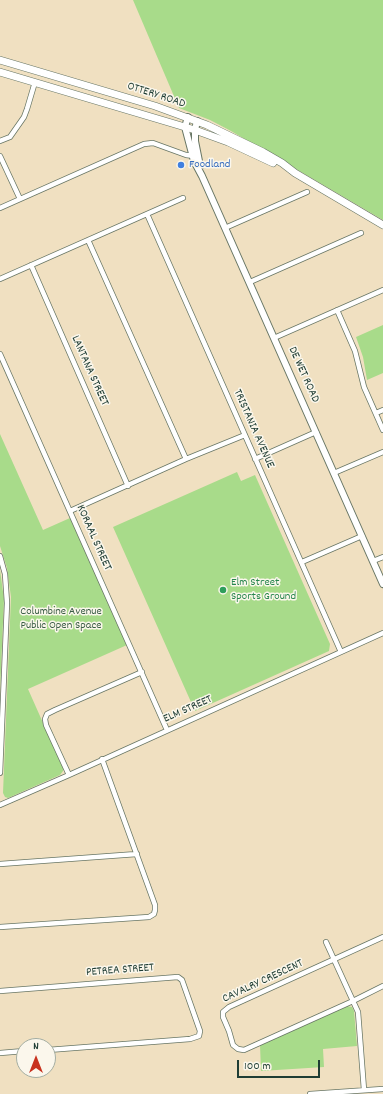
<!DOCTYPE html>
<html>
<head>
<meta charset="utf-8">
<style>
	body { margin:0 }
	#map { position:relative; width:383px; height:1094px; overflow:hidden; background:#f0e0c1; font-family:Dekko,sans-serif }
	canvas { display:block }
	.north { position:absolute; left:16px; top:1038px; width:40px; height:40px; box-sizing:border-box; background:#fbf7ec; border:1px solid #a3ada2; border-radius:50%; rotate:0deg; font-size:11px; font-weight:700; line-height:16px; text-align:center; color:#1f3d34 }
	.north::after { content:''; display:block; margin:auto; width:14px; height:18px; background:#c8321e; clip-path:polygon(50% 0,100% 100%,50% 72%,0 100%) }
	.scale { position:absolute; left:237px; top:1060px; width:83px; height:18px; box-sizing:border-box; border:2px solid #1f3d34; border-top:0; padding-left:5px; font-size:12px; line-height:14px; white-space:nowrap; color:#1f3d34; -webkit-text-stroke:3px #fbf7ec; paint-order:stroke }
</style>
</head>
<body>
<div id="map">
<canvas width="383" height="1094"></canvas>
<div class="north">N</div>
<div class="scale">100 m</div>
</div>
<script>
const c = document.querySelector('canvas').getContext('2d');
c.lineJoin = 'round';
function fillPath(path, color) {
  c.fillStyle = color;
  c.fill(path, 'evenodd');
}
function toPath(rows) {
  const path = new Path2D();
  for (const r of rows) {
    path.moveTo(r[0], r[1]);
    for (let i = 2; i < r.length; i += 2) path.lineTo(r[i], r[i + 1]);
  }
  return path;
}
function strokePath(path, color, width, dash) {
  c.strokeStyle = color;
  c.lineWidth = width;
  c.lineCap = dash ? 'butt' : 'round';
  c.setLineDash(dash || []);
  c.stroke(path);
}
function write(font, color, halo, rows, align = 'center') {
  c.font = font + ' Dekko,sans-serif';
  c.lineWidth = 3;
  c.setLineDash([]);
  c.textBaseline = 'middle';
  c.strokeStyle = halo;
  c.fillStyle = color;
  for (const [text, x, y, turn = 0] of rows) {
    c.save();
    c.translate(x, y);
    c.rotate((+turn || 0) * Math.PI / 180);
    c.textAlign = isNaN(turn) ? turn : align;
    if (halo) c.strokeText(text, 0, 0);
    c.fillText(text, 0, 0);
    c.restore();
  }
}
fillPath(toPath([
	[133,0,383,0,383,220,231,131,210,120,179,108],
	[383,325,383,373,367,380,363,357,356,337],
	[0,434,43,530,70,518,127,645,28,689,63,768,63,771,60,775,8,798,5,797,3,793,11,597,7,568,0,546],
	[237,472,241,481,255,475,330,644,329,651,195,711,113,527],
	[0,570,4,599,0,692],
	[347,1006,352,1007,354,1011,357,1046,323,1049,324,1067,261,1071,260,1045]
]), '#a8db8a');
const minor = toPath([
	[0,141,10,137,24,117,27,109,35,82],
	[0,156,20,199],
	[0,208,144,144,153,143,186,155,194,156],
	[147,214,341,652],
	[225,228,307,192],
	[88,240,186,459],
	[31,265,128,486],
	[0,279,183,198],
	[250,282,361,233],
	[337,310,355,351,364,387,383,430],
	[274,338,383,290],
	[0,354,167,730],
	[376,413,383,410],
	[255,459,316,432],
	[334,473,383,452],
	[70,511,186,459,245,435],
	[0,556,5,574,7,603,0,773],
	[373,561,383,557],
	[302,562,362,536],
	[69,775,46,725,45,719,47,714,55,710,142,672],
	[0,805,69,775,383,633],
	[0,864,137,854],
	[0,927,149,917,154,914,155,910,155,905,102,759],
	[383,937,229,1007,223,1012,223,1017,229,1031,233,1045,238,1049,244,1050,353,1001,383,986],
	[326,942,358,1012,364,1090],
	[0,991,178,977,182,980,200,1031,199,1036,190,1039,48,1050],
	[0,1053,24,1051],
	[310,1094,383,1089]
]);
const tertiary = toPath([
	[188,117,185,127,194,161,202,176,383,584],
	[197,121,195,130,195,141,200,166]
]);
const secondary = toPath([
	[0,60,155,106,207,125,263,152,282,163,295,173,383,225],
	[0,72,195,130,228,142,273,163]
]);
strokePath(minor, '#687665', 6);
strokePath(tertiary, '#687665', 8);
strokePath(secondary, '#687665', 8);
strokePath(minor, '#fff', 4.5);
strokePath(tertiary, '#fff', 6);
strokePath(secondary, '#fff', 7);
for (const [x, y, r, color] of [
	[181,165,4,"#3f7fe0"],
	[223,590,4,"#2e9e5b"]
]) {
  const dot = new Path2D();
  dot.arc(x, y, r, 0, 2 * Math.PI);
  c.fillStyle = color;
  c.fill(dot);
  strokePath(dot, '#fbf7ec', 1.5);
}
write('12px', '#1f3d34', '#fbf7ec', [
	["OTTERY ROAD",156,96,18],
	["LANTANA STREET",89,371,66],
	["DE WET ROAD",303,375,66],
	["TRISTANIA AVENUE",253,429,66],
	["KORAAL STREET",93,538,66],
	["ELM STREET",188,710,-24],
	["PETREA STREET",120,971,-4],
	["CAVALRY CRESCENT",263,982,-25]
]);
write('12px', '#366cbe', '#fbf7ec', [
	["Foodland",189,165]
], 'left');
write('12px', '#27864d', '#fbf7ec', [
	["Elm Street",231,583],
	["Sports Ground",231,597]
], 'left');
write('12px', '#3a5d45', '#fbf7ec', [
	["Columbine Avenue",61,612],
	["Public Open Space",61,626]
]);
</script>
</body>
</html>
